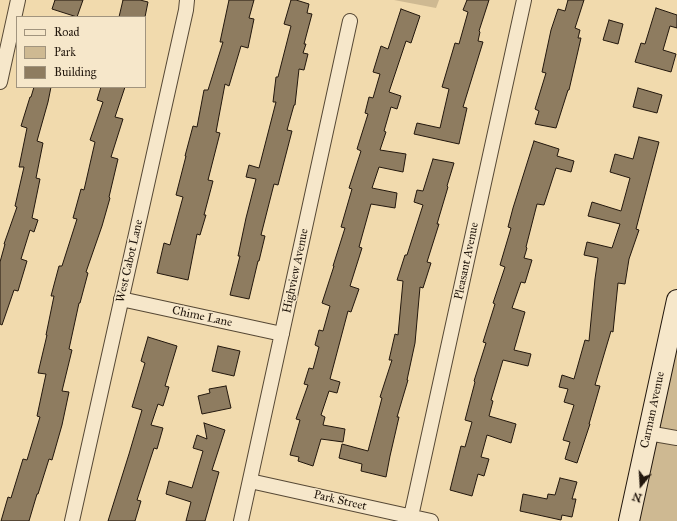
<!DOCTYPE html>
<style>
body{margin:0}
#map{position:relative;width:677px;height:521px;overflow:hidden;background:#f1daad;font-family:"IM FELL Great Primer",serif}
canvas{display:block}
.legend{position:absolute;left:16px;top:16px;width:130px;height:72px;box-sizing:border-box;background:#f6e7ca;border:1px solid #a1947e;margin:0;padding:5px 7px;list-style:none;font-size:12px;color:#22170d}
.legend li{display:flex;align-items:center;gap:8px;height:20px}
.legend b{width:20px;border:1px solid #a1947e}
.north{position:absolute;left:621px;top:465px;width:40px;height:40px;-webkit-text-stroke:3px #f6e7ca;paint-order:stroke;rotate:198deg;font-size:11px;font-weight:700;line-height:16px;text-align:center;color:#22170d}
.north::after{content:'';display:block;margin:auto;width:14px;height:18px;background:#22170d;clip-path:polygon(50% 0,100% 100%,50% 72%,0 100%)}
</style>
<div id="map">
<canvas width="677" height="521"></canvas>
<ul class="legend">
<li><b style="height:5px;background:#f6e7ca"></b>Road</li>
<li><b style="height:11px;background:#ceb992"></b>Park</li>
<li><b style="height:11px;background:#8e7c60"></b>Building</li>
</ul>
<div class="north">N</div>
</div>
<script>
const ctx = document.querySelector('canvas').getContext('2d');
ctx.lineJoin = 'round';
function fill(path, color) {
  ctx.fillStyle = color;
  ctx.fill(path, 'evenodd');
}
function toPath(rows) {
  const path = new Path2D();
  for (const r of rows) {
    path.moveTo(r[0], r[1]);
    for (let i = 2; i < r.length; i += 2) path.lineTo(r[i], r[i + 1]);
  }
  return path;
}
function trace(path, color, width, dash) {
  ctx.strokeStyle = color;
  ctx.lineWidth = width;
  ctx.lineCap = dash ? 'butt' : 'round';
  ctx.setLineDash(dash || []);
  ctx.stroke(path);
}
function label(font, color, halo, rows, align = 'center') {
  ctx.font = font + ' "IM FELL Great Primer",serif';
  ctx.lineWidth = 3;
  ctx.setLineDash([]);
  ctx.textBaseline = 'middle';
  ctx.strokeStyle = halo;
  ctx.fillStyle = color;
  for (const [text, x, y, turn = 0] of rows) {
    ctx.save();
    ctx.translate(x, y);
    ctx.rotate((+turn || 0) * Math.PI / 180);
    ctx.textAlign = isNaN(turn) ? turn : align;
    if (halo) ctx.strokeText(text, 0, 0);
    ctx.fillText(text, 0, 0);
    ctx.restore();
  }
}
fill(toPath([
 [394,0,439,0,436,8],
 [677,350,677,521,638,521]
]), '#ceb992');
const building = toPath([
 [55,0,83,0,77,17,52,9,55,0],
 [123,0,140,0,148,2,145,17,119,17,123,0],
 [229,0,254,0,249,18,254,19,248,48,241,46,229,86,225,84,216,132,220,133,208,180,213,181,204,215,206,215,200,235,197,234,188,280,157,273,164,243,170,245,183,197,176,195,186,156,185,156,193,126,197,127,204,90,208,90,223,42,220,42,229,0],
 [291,0,296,0,309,4,307,13,312,14,304,44,306,44,303,53,308,54,304,70,299,69,295,105,294,105,287,130,292,131,278,185,274,184,261,235,265,236,259,261,258,261,249,299,230,295,240,256,238,256,246,218,256,179,246,177,249,165,259,168,276,102,273,102,276,77,278,77,291,26,284,24,291,0],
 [467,0,489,0,479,31,480,32,478,41,483,42,463,107,467,108,459,144,414,134,417,123,440,128,449,89,442,87,455,43,459,44,468,12,463,10,467,0],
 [568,0,584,0,575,28,580,30,578,38,581,38,569,90,568,90,556,128,535,124,539,111,535,109,546,73,542,72,551,30,558,9,565,11,568,0],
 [656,8,677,15,677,28,670,26,663,50,676,54,671,72,635,62,641,43,645,44,656,8],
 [401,9,420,16,411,43,406,41,389,92,401,96,397,109,391,107,384,131,386,132,380,150,406,154,403,172,379,167,372,188,397,193,395,208,371,204,359,247,362,248,350,286,359,289,351,312,348,311,330,379,340,382,337,393,329,391,321,415,325,417,323,425,345,429,343,442,321,439,313,466,298,461,299,457,290,455,300,420,296,419,308,385,304,384,309,368,313,369,319,347,315,345,319,330,323,331,330,306,322,303,334,266,333,266,345,228,341,227,352,189,349,188,361,151,357,149,368,114,365,113,369,97,373,98,380,74,373,72,381,46,388,49,401,9],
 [609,20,623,24,618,44,603,40,609,20],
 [34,87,51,87,48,102,37,141,43,143,36,178,40,179,32,218,38,220,34,232,30,230,21,259,27,261,18,291,14,290,2,325,0,324,0,262,5,244,4,244,17,207,15,206,24,167,19,167,27,128,21,126,30,97,31,97,34,87],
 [101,87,125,87,115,117,123,119,111,157,118,159,109,197,110,198,102,226,86,272,88,273,80,303,79,303,69,349,72,350,62,391,69,392,62,425,52,460,49,459,38,494,37,494,29,521,1,521,8,497,11,498,23,459,27,460,40,417,37,416,46,374,38,373,47,335,46,335,54,296,51,296,59,266,62,266,77,219,73,218,81,189,84,190,95,142,90,140,103,102,97,100,101,87],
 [638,88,662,95,657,113,633,107,638,88],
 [639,137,659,142,636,229,639,230,629,259,625,284,618,283,613,332,611,331,595,385,600,386,589,424,590,424,577,463,565,459,570,442,563,440,574,405,564,402,568,389,559,387,562,375,574,379,585,340,589,341,595,279,598,258,584,255,587,242,612,248,620,224,588,216,592,202,621,211,630,178,610,172,615,154,633,159,639,137],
 [534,141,559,149,557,156,574,161,571,172,556,168,544,205,537,204,526,247,527,248,524,258,532,260,525,283,521,282,512,308,525,312,514,350,531,354,528,366,503,360,491,400,493,401,489,416,516,424,511,443,487,435,481,457,489,459,484,476,478,474,472,496,450,490,461,446,465,447,472,422,465,420,475,382,474,381,486,343,483,342,495,304,493,303,505,267,500,265,511,228,508,227,513,208,534,141],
 [433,159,454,163,447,186,448,187,437,224,439,224,427,262,431,263,423,288,420,287,415,343,407,380,408,380,397,417,399,417,390,456,386,477,361,471,362,464,339,458,342,444,368,451,382,398,380,397,392,360,389,360,395,334,398,335,403,281,397,280,405,255,407,255,423,205,414,202,417,190,423,191,433,159],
 [148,337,177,346,165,386,169,387,163,406,158,404,151,425,163,428,157,449,154,448,137,500,141,501,135,521,108,521,129,454,142,410,132,407,145,363,141,361,148,337],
 [218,346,240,351,234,376,212,371,218,346],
 [226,386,231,408,202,414,198,396,210,393,209,389,226,386],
 [204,423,225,430,212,470,219,472,205,521,186,521,191,502,166,494,169,481,192,488,203,451,193,448,197,435,207,439,204,423],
 [560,478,577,482,572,499,576,499,572,517,562,515,561,520,520,511,523,494,547,499,548,494,555,495,560,478]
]);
fill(building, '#8e7c60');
trace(building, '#22170d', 1);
const street = toPath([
 [0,82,18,0],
 [121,299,282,334],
 [648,433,677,438],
 [250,481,431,521],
 [72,521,186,10,187,0],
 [241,521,350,21],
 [410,521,524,0]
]);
const secondary = toPath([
 [629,521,677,300]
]);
trace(street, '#564835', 16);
trace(secondary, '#22170d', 22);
trace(street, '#f6e7ca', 14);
trace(secondary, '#f6e7ca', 20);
label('12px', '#22170d', '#f6e7ca', [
 ["West Cabot Lane",130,261,-77],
 ["Pleasant Avenue",467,261,-78],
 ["Highview Avenue",296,271,-78],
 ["Chime Lane",202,317,12],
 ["Carman Avenue",653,410,-78],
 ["Park Street",340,501,13]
]);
</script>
